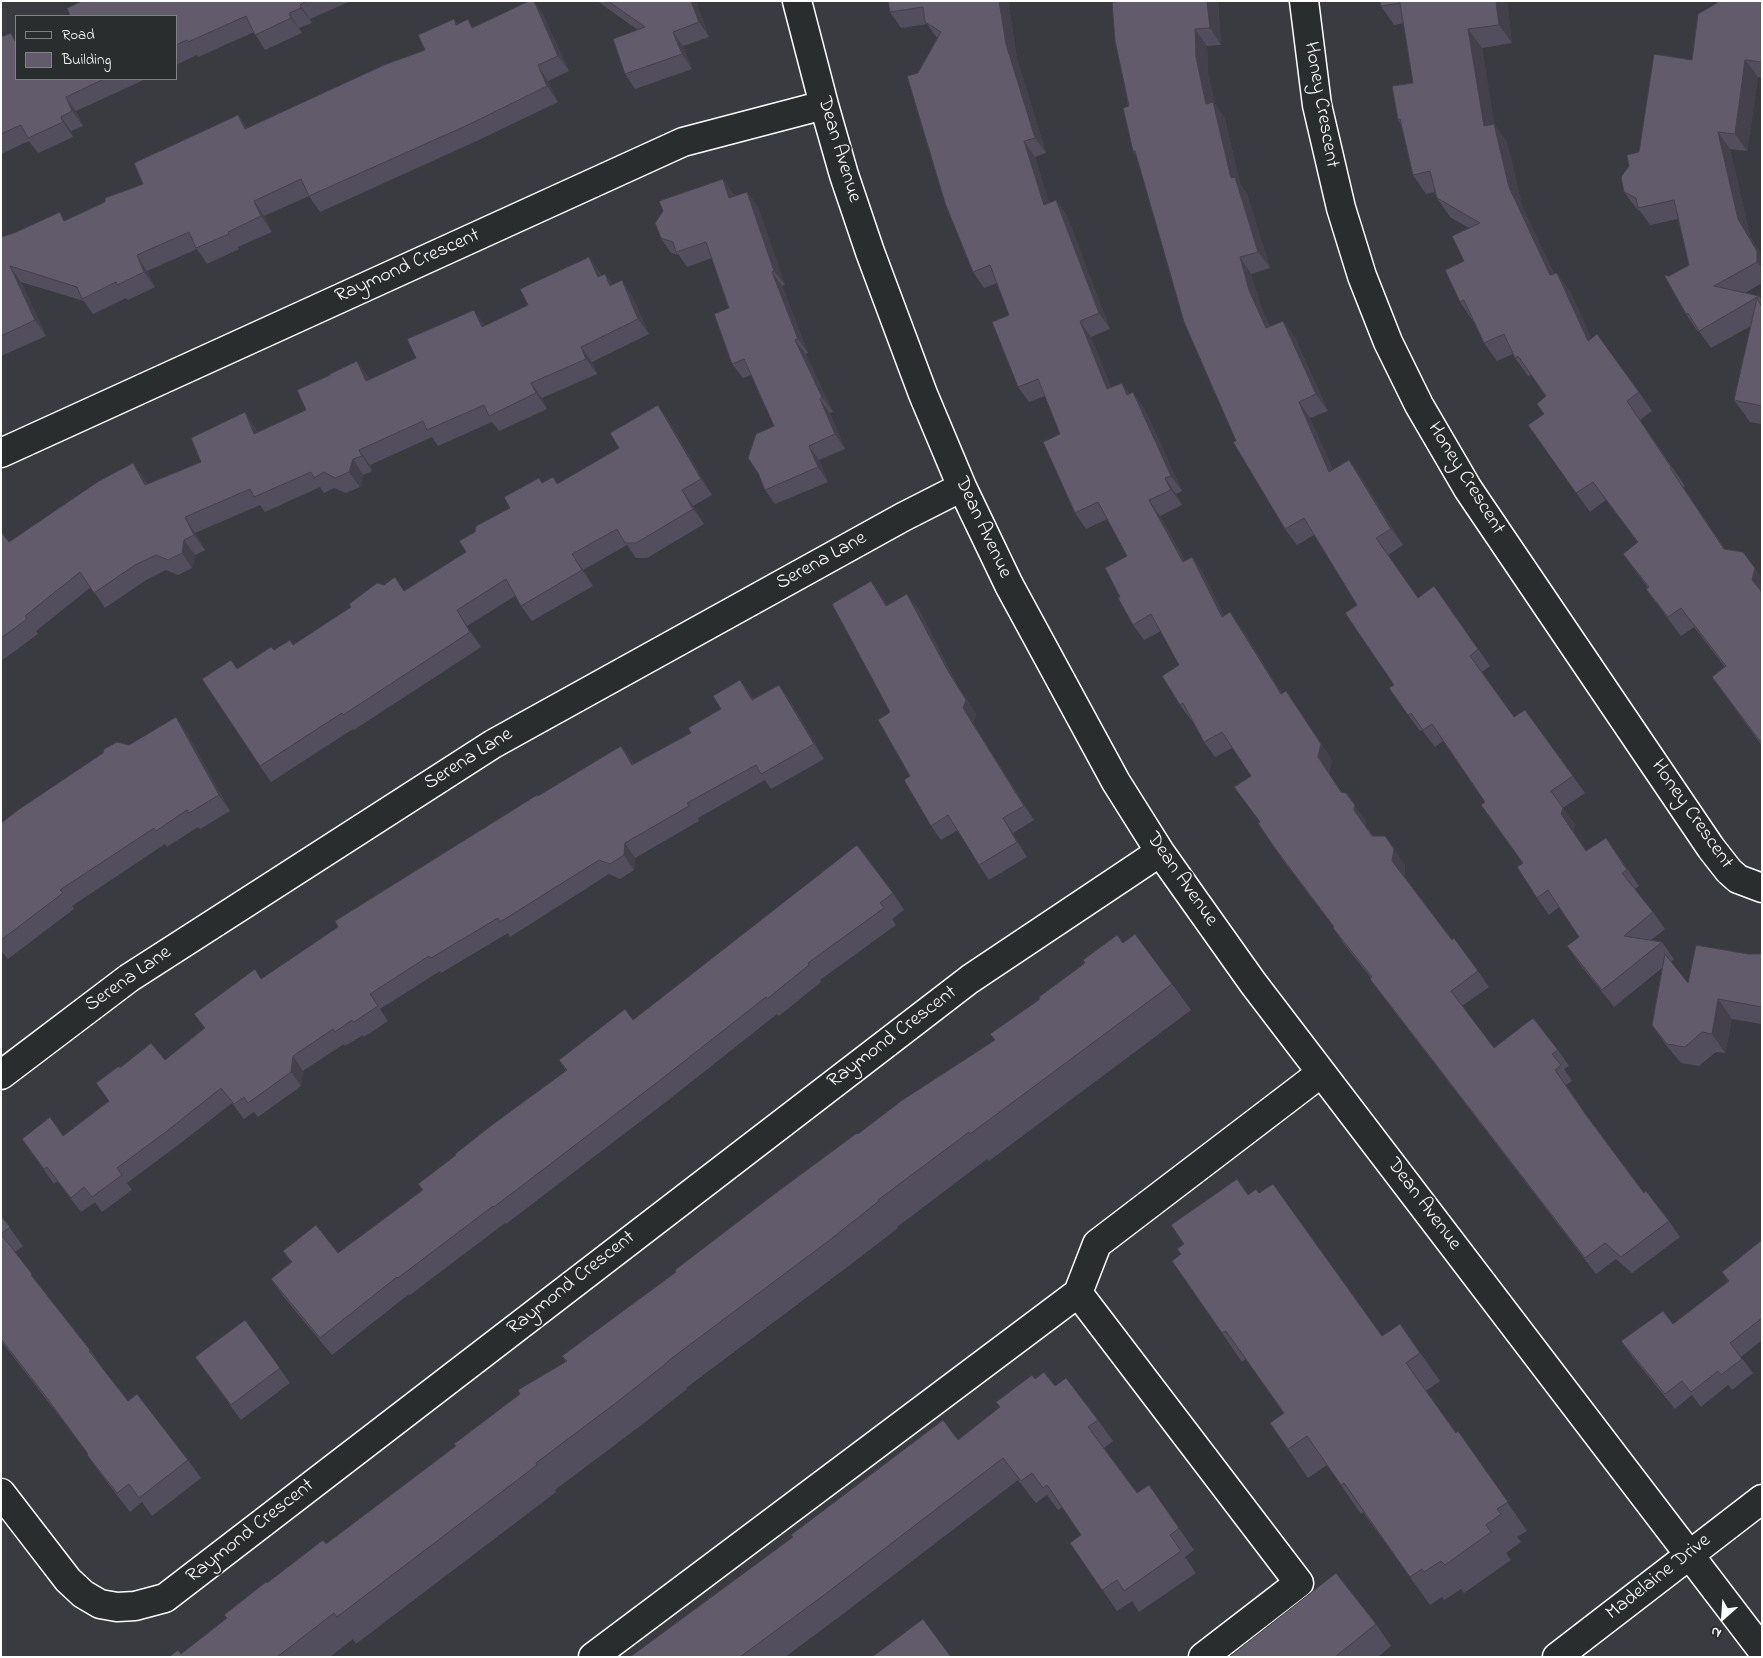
<!DOCTYPE html>
<style>
body{margin:0}
#map{position:relative;width:1763px;height:1658px;overflow:hidden;background:#3a3b41;font-family:"Indie Flower",sans-serif}
canvas{display:block}
.frame{position:absolute;inset:0;border:2px solid #fff;pointer-events:none}
.legend{position:absolute;left:15px;top:15px;width:162px;height:65px;box-sizing:border-box;background:#2a2d2e;border:1px solid #7f8182;margin:0;padding:6px 9px;list-style:none;font-size:15px;color:#fff}
.legend li{display:flex;align-items:center;gap:10px;height:25px}
.legend b{width:25px;border:1px solid #7f8182}
.north{position:absolute;left:1698px;top:1593px;width:50px;height:50px;-webkit-text-stroke:4px #2a2d2e;paint-order:stroke;rotate:206deg;font-size:14px;font-weight:700;line-height:20px;text-align:center;color:#fff}
.north::after{content:'';display:block;margin:auto;width:18px;height:22px;background:#fff;clip-path:polygon(50% 0,100% 100%,50% 72%,0 100%)}
</style>
<div id="map">
<canvas width="1763" height="1658"></canvas>
<div class="frame"></div>
<ul class="legend">
<li><b style="height:6px;background:#2a2d2e"></b>Road</li>
<li><b style="height:14px;background:#615b6c"></b>Building</li>
</ul>
<div class="north">N</div>
</div>
<script>
const ctx = document.querySelector('canvas').getContext('2d');
ctx.lineJoin = 'round';
function toPath(rows) {
  const path = new Path2D();
  for (const r of rows) {
    path.moveTo(r[0], r[1]);
    for (let i = 2; i < r.length; i += 2) path.lineTo(r[i], r[i + 1]);
  }
  return path;
}
function trace(path, color, width, dash) {
  ctx.strokeStyle = color;
  ctx.lineWidth = width;
  ctx.lineCap = dash ? 'butt' : 'round';
  ctx.setLineDash(dash || []);
  ctx.stroke(path);
}
function fill(path, color) {
  ctx.fillStyle = color;
  ctx.fill(path, 'evenodd');
}
function label(font, color, halo, rows, align = 'center') {
  ctx.font = font + ' "Indie Flower",sans-serif';
  ctx.lineWidth = 4;
  ctx.setLineDash([]);
  ctx.textBaseline = 'middle';
  ctx.strokeStyle = halo;
  ctx.fillStyle = color;
  for (const [text, x, y, turn = 0] of rows) {
    ctx.save();
    ctx.translate(x, y);
    ctx.rotate((+turn || 0) * Math.PI / 180);
    ctx.textAlign = isNaN(turn) ? turn : align;
    if (halo) ctx.strokeText(text, 0, 0);
    ctx.fillText(text, 0, 0);
    ctx.restore();
  }
}
const minor = toPath([
 [797,1,824,105,844,175,870,252,923,394,962,487,1009,585,1116,782,1160,852,1253,983,1762,1650],
 [1304,1,1317,105,1341,208,1362,276,1388,342,1419,405,1468,489,1711,848,1729,871,1738,879,1762,888],
 [1,453,683,142,824,105],
 [1,1075,129,978,493,744,903,517,962,487],
 [1078,1293,1299,1583,1203,1657],
 [1,1493,68,1580,83,1594,100,1604,117,1607,135,1606,165,1598,970,979,1160,852],
 [593,1657,1078,1293,1097,1244,1321,1073]
]);
const major = toPath([
 [1557,1657,1762,1499]
]);
trace(minor, '#fff', 31);
trace(major, '#fff', 31);
trace(minor, '#2a2d2e', 28);
trace(major, '#2a2d2e', 28);
fill(toPath([
 [82,1,351,1,310,19,312,23,299,28,302,33,265,50,254,32,198,57,197,55,176,65,176,16],
 [529,1,534,1,543,15,569,71,548,81,558,102,481,139,320,212,309,196,264,216,272,232,238,247,239,249,207,264,197,249,147,271,155,287,128,300,126,298,93,314,84,301,21,282,46,336,1,356,1,237,66,220,143,184,238,115,247,128,425,50,454,19,457,24,473,27],
 [597,1,696,1,709,37,683,46,692,69,635,89,625,74,638,30],
 [888,1,1008,1,1017,59,1046,153,1035,157,1049,203,1056,200,1067,216,1110,329,1091,337,1111,387,1122,383,1129,394,1144,408,1182,491,1176,494,1182,505,1160,516,1185,561,1192,557,1203,573,1224,615,1241,627,1282,694,1286,691,1297,707,1332,760,1329,773,1342,792,1366,821,1365,825,1373,836,1405,865,1404,876,1452,940,1478,971,1489,987,1462,1006,1494,1048,1558,1050,1569,1066,1564,1069,1572,1081,1566,1085,1589,1119,1644,1193,1669,1221,1680,1237,1632,1273,1616,1259,1596,1274,1381,994,1370,979,1371,978,1344,944,1333,928,1334,927,1285,863,1258,823,1259,823,1251,776,1232,748,1215,757,1204,742,1192,720,1191,720,1180,705,1179,665,1161,631,1144,640,1133,625,1120,597,1127,556,1107,519,1086,529,1075,513,1060,434,1045,396,1029,402,1018,387,1009,315,997,283,984,288,973,272,918,73,937,38,927,24,901,28,890,12],
 [1116,1,1221,1,1221,2,1218,2,1221,45,1207,46,1208,74,1215,104,1225,119,1240,184,1247,194,1270,268,1251,274,1261,307,1270,327,1283,321,1295,338,1328,411,1310,418,1333,470,1349,460,1361,477,1403,545,1388,555,1418,598,1434,586,1490,666,1482,672,1514,717,1525,710,1585,793,1563,808,1575,824,1573,831,1586,851,1606,838,1639,886,1635,889,1653,912,1665,929,1651,940,1662,942,1674,959,1671,962,1688,983,1748,954,1762,954,1762,1024,1732,1019,1725,1053,1716,1052,1699,1066,1681,1063,1666,1045,1652,1025,1662,968,1614,1007,1579,963,1567,946,1579,937,1559,907,1549,915,1537,898,1522,863,1485,802,1443,741,1435,747,1422,730,1420,731,1389,688,1394,685,1357,605,1314,535,1297,545,1285,529,1138,158,1133,151],
 [1380,1,1507,1,1512,43,1482,48,1494,124,1507,142,1522,206,1554,274,1570,291,1591,338,1639,392,1652,411,1640,420,1685,486,1683,487,1725,549,1755,568,1762,578,1762,746,1712,677,1725,667,1694,627,1681,636,1660,608,1646,589,1648,588,1623,554,1638,543,1606,500,1590,512,1528,425,1544,414,1546,397,1531,375,1528,376,1515,358,1513,354,1497,361,1484,343,1473,320,1473,321,1460,302,1464,261,1469,228,1450,217,1437,198,1435,192,1426,194,1413,175,1401,125,1398,120,1413,83,1404,23,1394,25,1381,6],
 [1762,1,1762,78,1758,77,1747,151,1730,149,1750,236,1762,256,1762,283,1745,293,1759,296,1762,300,1762,424,1750,422,1734,400,1751,326,1711,348,1699,331,1698,332,1686,314,1669,276,1689,265,1678,219,1650,225,1640,211,1637,209,1624,192,1629,166,1639,152,1692,60,1717,3],
 [1,37,16,79,146,79,76,111,83,126,71,131,73,137,38,153,29,141,1,154],
 [723,179,733,194,734,197,747,192,758,207,785,285,782,286,808,353,806,354,833,412,830,413,845,449,819,460,828,482,775,504,765,490,774,426,751,375,743,378,732,364,729,308,712,258,687,267,679,255,671,253,661,238],
 [600,272,601,276,605,274,612,285,632,296,649,334,592,362,597,374,542,398,547,409,499,431,492,422,438,446,432,437,370,465,372,471,363,475,360,487,346,493,334,488,324,493,320,487,265,512,260,505,195,533,205,550,195,555,192,568,178,575,166,570,146,580,105,608,91,587,36,631,38,634,1,661,1,532,9,542,133,463,147,484,201,462,245,412,255,428,257,432,306,410,368,376,369,380],
 [669,421,712,495,693,506,704,524,647,558,636,558,627,545,583,570,593,586,532,621,521,606,515,596,467,626,481,647,354,730,353,729,271,782,260,766,237,669,293,645,405,591,466,552,475,532,510,508,542,483,553,477,558,484],
 [882,596,887,605,918,608,958,686,976,714,973,723,1034,820,1013,833,1027,857,989,880,979,865,958,830,941,840,931,826,910,776],
 [740,680,753,699,779,685,789,699,824,759,771,789,765,780,698,818,699,821,635,858,634,870,620,879,609,874,510,937,508,933,441,973,440,971,380,1009,388,1021,364,1037,363,1035,345,1046,344,1044,303,1071,301,1086,258,1117,254,1112,244,1119,232,1103,177,1146,127,1183,132,1190,102,1212,95,1202,81,1212,57,1181,54,1184,22,1139,63,1136,109,1101,120,1068,165,1060,204,1028,194,1014,261,979,538,796,634,764,691,733,721,709],
 [176,717,187,733,230,811,200,829,198,827,167,847,165,844,72,906,74,909,8,959,1,951,1,823],
 [893,893,904,910,892,919,896,925,820,980,821,982,779,1016,777,1014,671,1098,506,1224,505,1223,410,1295,409,1294,332,1355,283,1296,271,1279,291,1262,283,1251,338,1253,422,1190,566,1071,559,1060,633,1020],
 [1123,943,1172,984,1191,1010,989,1161,987,1159,897,1227,898,1228,850,1265,686,1388,687,1389,640,1426,555,1490,556,1492,356,1644,353,1639,330,1657,169,1657,181,1654,227,1618,267,1583,326,1544,566,1362,562,1356,676,1272,858,1134,995,1040],
 [1248,1195,1382,1336,1400,1324,1440,1381,1426,1391,1456,1433,1458,1431,1527,1531,1517,1537,1521,1542,1506,1553,1511,1560,1464,1593,1461,1589,1444,1600,1442,1597,1430,1605,1363,1512,1361,1514,1327,1465,1308,1478,1270,1423,1284,1413,1246,1359,1242,1362,1172,1261,1181,1255,1177,1249],
 [1,1216,23,1246,15,1252,44,1292,90,1350,103,1369,128,1401,188,1460,201,1478,152,1516,142,1502,130,1512,100,1473,87,1455,88,1454,60,1417,1,1341],
 [1762,1240,1762,1340,1741,1357,1753,1373,1732,1390,1728,1385,1701,1407,1692,1395,1675,1409,1631,1355,1621,1341,1673,1324,1728,1281,1722,1272],
 [245,1320,290,1383,241,1420,195,1357],
 [1035,1379,1055,1386,1098,1420,1113,1441,1104,1448,1137,1493,1149,1485,1194,1550,1185,1557,1196,1573,1139,1612,1132,1601,1117,1611,1070,1543,1081,1535,1062,1507,1058,1510,1047,1495,1036,1503,1018,1480,839,1617,785,1657,630,1657,958,1440],
 [1376,1624,1391,1646,1378,1657,1229,1657]
]), '#534e5d');
fill(toPath([
 [534,1,543,15,569,71,558,56],
 [691,1,696,1,709,37,699,22],
 [999,1,1008,1,1017,59,1046,153,1035,138,1006,44],
 [1207,1,1217,1,1218,2,1221,45,1210,28],
 [1496,1,1507,1,1512,43,1499,25],
 [300,5,310,19,312,23,301,8],
 [289,13,299,28,302,33,291,18],
 [1195,29,1207,46,1208,74,1215,104,1225,119,1240,184,1247,194,1270,268,1258,252,1231,178,1206,104,1196,57],
 [1468,29,1482,48,1498,145,1484,126],
 [673,32,683,46,692,69,682,54],
 [1745,60,1758,77,1747,151,1735,134],
 [538,65,548,81,558,102,547,86],
 [66,97,76,111,83,126,72,111],
 [238,115,249,130,245,129],
 [61,117,71,131,73,137,63,122],
 [1494,124,1507,142,1522,206,1563,294,1550,275,1509,187],
 [1718,132,1730,149,1750,236,1762,256,1762,269,1757,262,1738,219],
 [1024,141,1035,157,1055,221,1044,205],
 [723,179,733,194,740,213,729,198],
 [747,192,758,207,785,285,774,271],
 [1056,200,1067,216,1110,329,1099,313],
 [254,201,264,216,272,232,261,216],
 [137,255,147,271,155,287,144,272],
 [589,257,600,272,609,293,598,277],
 [1240,257,1251,274,1261,307,1278,345,1266,328,1249,290],
 [10,266,21,282,46,336,35,320],
 [772,272,782,286,808,353,798,339],
 [1557,273,1570,291,1601,360,1588,341],
 [605,274,615,290,610,286],
 [622,280,632,296,649,334,638,319],
 [474,310,485,325,492,343,482,327],
 [1080,321,1091,337,1118,405,1107,389],
 [1283,321,1295,338,1328,411,1316,394],
 [795,340,806,354,833,412,822,397],
 [581,347,592,362,597,374,586,359],
 [357,361,368,376,377,396,366,381],
 [531,383,542,398,547,409,536,393],
 [1122,383,1133,398,1127,395],
 [1133,392,1144,408,1182,491,1171,476],
 [820,399,830,413,845,449,835,434],
 [1299,402,1310,418,1341,489,1329,472],
 [658,405,669,421,712,495,701,479],
 [245,412,255,428,265,449,254,434],
 [809,446,819,460,828,482,818,467],
 [359,450,370,465,372,471,362,456],
 [353,459,363,475,360,487,349,472],
 [1349,460,1361,477,1403,545,1391,529],
 [133,463,144,478,155,501,145,485],
 [1670,468,1683,487,1737,568,1724,549],
 [1165,478,1176,494,1182,505,1171,490],
 [682,490,693,506,704,524,693,509],
 [1149,500,1160,516,1194,578,1183,562],
 [185,517,195,533,205,550,194,535],
 [184,540,195,555,192,568,182,553],
 [572,554,583,570,593,586,582,570],
 [1192,557,1203,573,1233,633,1222,617],
 [1755,568,1762,578,1762,593,1752,580],
 [871,581,882,596,896,621,886,606],
 [907,594,918,608,958,686,976,714,973,723,1034,820,1024,806,963,708,948,671],
 [457,610,467,626,481,647,470,632],
 [1230,612,1241,627,1292,710,1281,694],
 [740,680,751,695,762,715,752,700],
 [779,685,789,699,824,759,814,744],
 [1286,691,1332,760,1329,773,1352,807,1318,757],
 [176,717,187,733,230,811,219,795],
 [621,746,632,760,643,779,632,765],
 [1346,793,1366,821,1365,825,1354,810],
 [1563,808,1575,824,1573,831,1598,868,1561,814],
 [1003,818,1013,833,1027,857,1017,842],
 [625,843,635,858,634,870,624,855],
 [1394,849,1405,865,1403,877,1392,861],
 [1718,999,1732,1019,1725,1053,1712,1034],
 [293,1056,303,1071,301,1086,291,1072]
]), '#44404c');
const building = toPath([
 [82,1,307,1,300,5,301,8,289,13,291,18,255,35,246,16,188,42,187,40,176,45,176,16,70,16,67,8,82,1],
 [529,1,534,1,558,56,538,65,547,86,470,124,309,196,301,179,254,201,261,216,228,232,229,234,196,248,189,232,137,255,144,272,117,285,116,282,82,299,77,287,10,266,35,320,1,336,1,237,14,233,60,212,64,221,105,202,105,198,143,184,134,163,238,115,245,129,384,65,425,50,418,35,454,19,456,25,468,19,472,28,529,1],
 [608,1,691,1,699,22,673,32,682,54,625,74,613,39,645,27,608,1],
 [888,1,999,1,1006,44,1035,138,1024,141,1044,205,1056,200,1099,313,1080,321,1107,389,1122,383,1127,395,1133,392,1171,476,1165,478,1171,490,1149,500,1183,562,1192,557,1222,617,1230,612,1281,694,1286,691,1321,744,1318,757,1341,792,1346,793,1355,805,1354,810,1372,836,1385,836,1394,849,1392,861,1452,940,1454,938,1478,971,1451,991,1494,1048,1533,1018,1558,1050,1552,1054,1561,1065,1555,1070,1586,1115,1644,1193,1646,1191,1669,1221,1621,1257,1605,1243,1585,1258,1370,979,1372,977,1333,928,1334,927,1274,847,1258,823,1260,822,1234,787,1251,776,1222,732,1204,742,1183,703,1180,705,1162,676,1179,665,1151,614,1133,625,1118,598,1120,597,1105,568,1127,556,1098,502,1075,513,1043,442,1060,434,1038,379,1018,387,992,322,1009,315,990,265,973,272,945,203,907,76,918,73,941,32,925,22,923,7,890,12,888,1],
 [1116,1,1207,1,1210,28,1195,29,1196,57,1206,104,1213,102,1231,178,1235,177,1258,252,1240,257,1249,290,1266,328,1283,321,1316,394,1299,402,1329,472,1349,460,1391,529,1376,538,1418,598,1434,586,1478,649,1470,656,1514,717,1525,710,1573,776,1551,791,1563,808,1561,814,1586,851,1606,838,1627,870,1622,873,1653,912,1624,936,1662,942,1602,990,1567,946,1579,937,1548,890,1537,898,1517,867,1523,863,1481,805,1485,802,1432,724,1423,730,1411,713,1408,715,1389,688,1394,685,1345,613,1357,605,1304,518,1285,529,1233,442,1236,441,1184,322,1135,151,1133,151,1123,108,1129,106,1115,41,1112,2,1117,2,1116,1],
 [1380,1,1496,1,1499,25,1468,29,1484,126,1494,124,1509,187,1550,275,1557,273,1588,341,1597,334,1639,392,1627,401,1671,467,1670,468,1724,549,1743,552,1755,568,1752,580,1762,592,1762,739,1760,741,1712,677,1726,666,1681,608,1668,617,1646,589,1649,587,1623,554,1638,542,1593,482,1576,493,1528,425,1544,414,1537,404,1546,396,1518,356,1515,358,1504,334,1484,343,1464,300,1460,302,1445,270,1464,261,1452,236,1480,223,1437,198,1430,171,1413,175,1400,119,1398,120,1392,86,1413,83,1400,3,1381,6,1380,1],
 [1717,1,1762,1,1762,62,1745,60,1735,134,1718,132,1738,219,1757,251,1757,262,1714,286,1759,296,1699,331,1688,313,1686,314,1664,275,1669,276,1689,265,1674,200,1638,208,1636,198,1624,192,1621,177,1629,166,1627,155,1639,152,1654,54,1692,60,1698,14,1717,3,1717,1],
 [11,33,16,43,16,79,104,79,66,97,72,111,61,117,63,122,28,138,21,125,1,134,1,37,11,33],
 [723,179,729,198,747,192,774,271,772,272,798,339,795,340,822,397,820,399,835,434,809,446,818,467,765,490,758,473,748,458,756,434,774,426,744,359,732,364,714,314,729,308,706,242,676,252,673,242,661,238,655,223,663,211,659,201,723,179],
 [589,257,598,277,605,274,610,286,622,280,638,319,581,347,586,359,531,383,536,393,489,416,484,405,427,430,423,421,359,450,362,456,353,459,349,472,335,478,324,472,314,478,311,472,254,497,250,489,185,517,194,535,184,540,182,553,168,560,156,555,135,565,94,593,80,572,25,616,27,619,1,638,1,532,9,542,99,481,133,463,145,485,201,462,191,438,245,412,254,434,306,410,297,390,330,375,330,374,357,361,366,381,416,358,407,339,474,310,482,327,528,305,520,289,589,257],
 [1757,298,1762,307,1762,406,1734,400,1757,298],
 [658,405,701,479,682,490,693,509,636,543,625,543,617,529,572,554,582,570,521,606,506,579,457,610,470,632,343,715,342,713,260,766,202,679,231,660,237,669,271,647,274,650,290,640,293,645,351,607,349,604,377,583,384,585,395,577,404,591,466,552,459,541,475,532,476,526,510,508,504,497,539,478,542,483,553,477,557,484,619,448,610,433,658,405],
 [871,581,886,606,907,594,948,671,966,700,963,708,1024,806,1003,818,1017,842,979,865,948,815,931,826,904,780,910,776,878,720,890,712,832,604,871,581],
 [740,680,752,700,779,685,814,744,761,774,756,765,687,803,689,806,625,843,624,855,610,864,599,860,500,922,498,918,431,958,429,956,370,994,378,1006,354,1022,352,1020,335,1032,333,1029,293,1056,291,1072,248,1103,244,1097,234,1104,221,1088,167,1131,117,1168,122,1175,92,1197,84,1187,71,1198,47,1167,44,1169,22,1139,50,1117,63,1136,109,1101,96,1083,119,1066,120,1068,151,1043,165,1060,205,1028,194,1014,255,969,261,979,338,927,335,921,537,795,538,796,621,746,632,765,691,733,688,728,721,709,713,696,740,680],
 [176,717,219,795,189,813,187,810,156,831,154,828,60,890,63,893,1,940,1,823,18,810,103,753,104,749,117,742,129,745,176,717],
 [857,845,893,893,880,903,884,908,808,963,809,965,767,999,766,997,659,1081,494,1207,493,1206,398,1278,397,1277,320,1338,271,1279,292,1262,283,1251,316,1225,338,1253,423,1190,418,1184,456,1155,455,1154,492,1125,567,1070,559,1060,625,1009,633,1020,857,845],
 [1135,934,1172,984,970,1134,969,1132,878,1200,879,1201,831,1239,668,1361,668,1362,621,1399,536,1463,537,1465,337,1617,334,1613,277,1657,169,1657,178,1650,181,1654,227,1618,224,1615,266,1582,267,1583,323,1540,326,1544,456,1446,454,1444,520,1394,518,1390,567,1361,562,1356,676,1272,675,1270,773,1195,857,1133,858,1134,901,1101,995,1040,990,1034,1040,999,1039,997,1085,963,1083,960,1117,935,1123,943,1135,934],
 [1696,945,1748,954,1762,954,1762,1007,1718,999,1712,1034,1702,1032,1685,1047,1667,1044,1652,1025,1665,954,1688,983,1696,945],
 [1237,1179,1248,1195,1256,1189,1259,1193,1273,1184,1382,1336,1400,1324,1420,1353,1406,1363,1456,1433,1458,1431,1508,1502,1497,1509,1501,1514,1486,1525,1491,1532,1445,1565,1441,1561,1424,1572,1422,1569,1410,1577,1344,1483,1341,1485,1307,1436,1288,1449,1270,1423,1284,1413,1226,1331,1222,1333,1172,1261,1181,1254,1177,1249,1184,1244,1171,1225,1237,1179],
 [1,1216,10,1227,1,1234,1,1216],
 [1,1234,32,1274,31,1275,90,1350,89,1351,128,1401,137,1394,188,1460,139,1498,129,1484,117,1493,87,1455,88,1454,47,1398,1,1339,1,1234],
 [1762,1240,1762,1318,1730,1343,1742,1359,1721,1375,1718,1371,1691,1392,1682,1381,1665,1394,1621,1341,1663,1311,1673,1324,1729,1281,1722,1272,1762,1240],
 [245,1320,280,1368,231,1405,195,1357,245,1320],
 [1044,1372,1055,1386,1066,1378,1098,1420,1088,1427,1137,1493,1149,1485,1179,1528,1170,1535,1181,1551,1124,1591,1117,1580,1102,1590,1070,1543,1081,1535,1047,1485,1043,1488,1032,1473,1021,1481,1003,1458,824,1595,740,1657,630,1657,793,1537,791,1535,943,1420,958,1440,1000,1407,996,1402,1032,1375,1035,1379,1044,1372],
 [1336,1573,1376,1624,1335,1657,1229,1657,1336,1573],
 [923,1619,951,1657,872,1657,923,1619]
]);
fill(building, '#615b6c');
trace(building, '#44404c', 1);
label('20px', '#fff', '#2a2d2e', [
 ["Honey Crescent",1320,105,80],
 ["Dean Avenue",838,150,73],
 ["Raymond Crescent",408,267,-24],
 ["Honey Crescent",1465,479,58],
 ["Dean Avenue",982,528,65],
 ["Serena Lane",822,562,-29],
 ["Serena Lane",469,760,-32],
 ["Honey Crescent",1691,815,55],
 ["Dean Avenue",1181,880,55],
 ["Serena Lane",129,980,-35],
 ["Raymond Crescent",893,1038,-37],
 ["Dean Avenue",1423,1205,53],
 ["Raymond Crescent",572,1284,-38],
 ["Raymond Crescent",251,1532,-38],
 ["Madelaine Drive",1659,1578,-38]
]);
</script>
